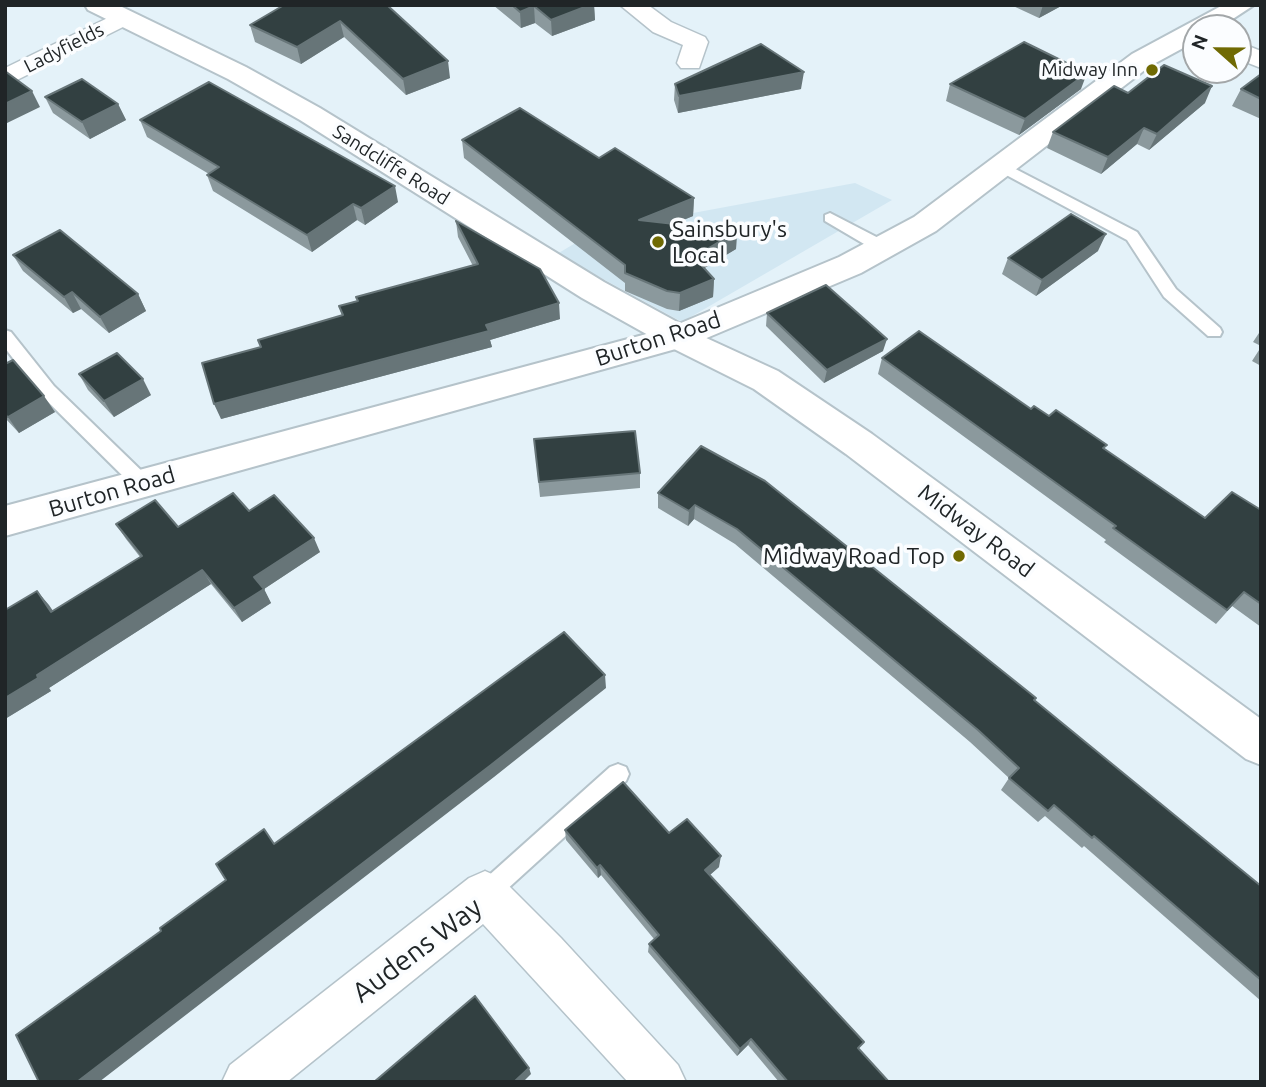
<!DOCTYPE html>
<style>
body{margin:0}
#map{position:relative;width:1266px;height:1087px;overflow:hidden;background:#e4f2f9;font-family:Ubuntu,sans-serif}
canvas{display:block}
.frame{position:absolute;inset:0;border:7px solid #202527;pointer-events:none}
.north{position:absolute;left:1182px;top:14px;width:70px;height:70px;box-sizing:border-box;background:#fbfdff;border:2px solid #a3a7a9;border-radius:50%;rotate:291deg;font-size:19px;font-weight:700;line-height:28px;text-align:center;color:#202527}
.north::after{content:'';display:block;margin:auto;width:24px;height:32px;background:#706a03;clip-path:polygon(50% 0,100% 100%,50% 72%,0 100%)}
</style>
<div id="map">
<canvas width="1266" height="1087"></canvas>
<div class="frame"></div>
<div class="north">N</div>
</div>
<script>
const ctx = document.querySelector('canvas').getContext('2d');
ctx.lineJoin = 'round';
function fill(path, color) {
  ctx.fillStyle = color;
  ctx.fill(path, 'evenodd');
}
function toPath(rows) {
  const path = new Path2D();
  for (const r of rows) {
    path.moveTo(r[0], r[1]);
    for (let i = 2; i < r.length; i += 2) path.lineTo(r[i], r[i + 1]);
  }
  return path;
}
function trace(path, color, width, dash) {
  ctx.strokeStyle = color;
  ctx.lineWidth = width;
  ctx.lineCap = dash ? 'butt' : 'round';
  ctx.setLineDash(dash || []);
  ctx.stroke(path);
}
function label(font, color, halo, rows, align = 'center') {
  ctx.font = font + ' Ubuntu,sans-serif';
  ctx.lineWidth = 7;
  ctx.setLineDash([]);
  ctx.textBaseline = 'middle';
  ctx.strokeStyle = halo;
  ctx.fillStyle = color;
  for (const [text, x, y, turn = 0] of rows) {
    ctx.save();
    ctx.translate(x, y);
    ctx.rotate((+turn || 0) * Math.PI / 180);
    ctx.textAlign = isNaN(turn) ? turn : align;
    if (halo) ctx.strokeText(text, 0, 0);
    ctx.fillText(text, 0, 0);
    ctx.restore();
  }
}
fill(toPath([
 [855,183,892,200,682,322,557,254,661,192,693,213]
]), '#d2e7f2');
const service = toPath([
 [1002,162,1137,232,1176,289,1220,328,1222,332,1220,336,1208,336,1164,297,1127,240,997,170,995,167,1002,162],
 [830,213,888,243,890,247,888,251,876,251,825,221,825,215,830,213],
 [5,330,11,332,54,386,149,478,151,483,149,488,135,488,42,396,5,348,5,330],
 [618,764,626,767,629,774,626,781,493,902,485,906,477,902,473,894,477,886,610,767,618,764]
]);
const minor = toPath([
 [620,5,648,5,671,22,705,37,708,42,699,68,681,68,677,63,683,45,653,32,620,5],
 [122,11,131,13,134,18,131,23,5,86,5,68,122,11],
 [1238,42,1261,51,1261,68,1238,59,1238,42],
 [485,871,501,878,561,938,678,1065,686,1082,628,1082,483,924,287,1082,222,1082,230,1065,469,878,485,871]
]);
const tertiary = toPath([
 [85,5,118,5,246,67,320,108,604,282,690,329,695,337,690,345,678,349,666,345,582,298,300,120,228,79,88,10,85,5]
]);
const secondary = toPath([
 [678,325,778,371,872,434,1261,719,1261,765,1246,759,846,454,754,389,666,345,661,337,666,329,678,325]
]);
const trunk = toPath([
 [1223,5,1254,5,1219,28,1196,28,1196,41,1150,66,936,231,861,273,690,345,5,536,5,506,669,328,839,257,914,217,1132,54,1223,5]
]);
trace(service, '#b5c3ca', 4);
trace(minor, '#b5c3ca', 3);
trace(tertiary, '#b5c3ca', 4);
trace(secondary, '#b5c3ca', 4);
trace(trunk, '#b5c3ca', 4);
fill(service, '#fff');
fill(minor, '#fff');
fill(tertiary, '#fff');
fill(secondary, '#fff');
fill(trunk, '#fff');
fill(toPath([
 [387,5,450,78,406,95,344,37,301,64,255,42,250,25],
 [493,5,594,5,595,20,552,36,535,23,521,28],
 [1011,5,1063,5,1039,18],
 [1261,74,1261,119,1232,106,1241,89],
 [675,84,801,89,678,113,674,100],
 [950,84,1081,89,1019,135,946,101],
 [1128,93,1205,103,1149,150,1137,144,1101,174,1047,148,1053,132],
 [45,97,118,104,126,120,90,139,53,113],
 [140,120,398,202,365,225,357,220,312,252,213,191,207,175,209,174,147,137],
 [462,140,599,158,694,198,693,216,674,224,737,231,736,249,704,268,714,279,713,297,679,311,667,309,625,291,625,283,464,158],
 [456,221,560,319,490,340,492,347,221,419,261,347,342,316,339,306,473,266,458,237],
 [1098,251,1036,296,1002,274,1008,258],
 [13,255,138,294,146,311,109,333,81,309,73,313,23,271],
 [767,313,883,351,824,383,766,326],
 [1261,330,1261,346,1253,342],
 [1261,347,1261,366,1252,361],
 [882,358,1049,416,1104,449,1205,518,1261,510,1261,627,1232,606,1216,624,1104,542,1106,540,878,374],
 [5,364,55,412,19,433,5,418],
 [79,374,151,395,114,417,88,390],
 [534,439,640,473,640,488,540,497],
 [701,446,1034,700,1261,886,1261,1001,1084,846,1082,848,1045,816,1038,822,1001,790,1009,778,970,742,735,544,694,519,688,526,658,508,658,493],
 [249,511,320,552,264,589,271,603,242,622,211,584,49,688,51,691,5,719,5,610,37,591,53,611,140,557,126,539,116,524,178,527],
 [565,830,669,833,719,867,710,875,858,1048,889,1082,779,1082,748,1045,737,1056,648,952,649,944,654,939,601,875,598,878,566,840]
]), '#8b999d');
fill(toPath([
 [590,5,594,5,595,20,552,36,551,20],
 [1043,5,1063,5,1039,18],
 [534,6,535,23,521,28,520,12],
 [340,21,344,37,301,64,297,47],
 [448,61,450,78,406,95,403,79],
 [804,72,801,89,678,113,679,96],
 [1087,73,1081,89,1019,135,1025,119],
 [1212,86,1205,103,1149,150,1157,134],
 [32,91,40,107,5,124,5,104],
 [118,104,126,120,90,139,82,122],
 [1144,128,1137,144,1101,174,1108,157],
 [395,186,398,202,365,225,361,208],
 [694,198,693,216,639,238,639,220],
 [353,204,357,220,312,252,307,235],
 [737,231,736,249,693,275,694,257],
 [1106,234,1098,251,1036,296,1042,280],
 [714,279,713,297,679,311,680,293],
 [72,292,81,309,73,313,64,297],
 [138,294,146,311,109,333,100,317],
 [559,303,560,319,490,340,492,347,221,419,214,404],
 [887,339,883,351,824,383,827,370],
 [143,379,151,395,114,417,104,401],
 [44,396,55,412,19,433,8,417],
 [695,505,694,519,688,526,689,511],
 [314,538,320,552,264,589,271,603,242,622,234,608,254,577],
 [202,570,211,584,49,688,51,691,5,719,5,698,37,675],
 [37,591,49,605,63,626,51,612],
 [605,675,606,688,494,777,99,1082,77,1082],
 [721,856,719,867,704,880,705,870],
 [600,865,601,875,598,878,597,868],
 [751,1039,748,1045,737,1056,740,1049],
 [529,1068,531,1074,523,1082,514,1082]
]), '#677578');
const building = toPath([
 [284,5,387,5,448,61,403,79,340,21,297,47,250,25,284,5],
 [512,5,590,5,551,20,534,6,520,12,512,5],
 [1024,42,1087,73,1025,119,950,84,1024,42],
 [761,44,804,72,679,96,675,84,761,44],
 [1164,65,1212,86,1157,134,1144,128,1108,157,1053,132,1114,86,1128,93,1164,65],
 [5,71,32,91,5,104,5,71],
 [1261,74,1261,99,1241,89,1261,74],
 [82,79,118,104,82,122,45,97,82,79],
 [209,82,395,186,361,208,353,204,307,235,207,175,219,167,140,120,209,82],
 [520,108,599,158,615,148,694,198,639,220,737,231,694,257,714,279,680,293,667,291,625,273,625,265,462,140,520,108],
 [1071,214,1106,234,1042,280,1008,258,1071,214],
 [456,221,540,269,559,303,486,325,489,331,214,404,202,363,261,347,258,340,343,315,339,306,358,301,356,297,478,264,456,221],
 [60,230,138,294,100,317,72,292,64,297,13,255,60,230],
 [826,285,887,339,827,370,767,313,826,285],
 [919,331,1031,409,1034,406,1049,416,1056,410,1107,445,1103,448,1205,518,1232,492,1261,510,1261,604,1244,592,1227,610,1113,528,1116,526,882,358,919,331],
 [117,353,143,379,104,401,79,374,117,353],
 [13,360,44,396,8,417,5,415,5,364,13,360],
 [635,431,640,473,539,482,534,439,635,431],
 [701,446,765,481,1036,698,1034,700,1261,886,1261,980,1094,836,1092,838,1054,805,1048,811,1009,778,1019,768,978,730,737,529,695,505,689,511,658,493,701,446],
 [233,493,249,511,274,495,314,538,254,577,264,589,234,608,202,570,37,675,38,678,5,698,5,610,37,591,51,612,142,556,116,524,155,500,178,527,233,493],
 [564,632,605,675,491,765,77,1082,39,1082,16,1035,161,931,160,928,226,880,216,864,264,829,274,844,564,632],
 [623,782,669,833,687,819,721,856,705,870,864,1042,858,1048,889,1082,788,1082,751,1039,740,1049,649,944,659,935,600,865,597,868,565,830,623,782],
 [475,996,529,1068,514,1082,374,1082,475,996]
]);
fill(building, '#324041');
trace(building, '#677578', 2);
for (const [x, y, r, color] of [
 [1152,70,7,"#706a03"],
 [658,242,7,"#706a03"],
 [959,556,7,"#706a03"]
]) {
  const dot = new Path2D();
  dot.arc(x, y, r, 0, 2 * Math.PI);
  ctx.fillStyle = color;
  ctx.fill(dot);
  trace(dot, '#fbfdff', 2.5);
}
label('19px', '#202527', '#fbfdff', [
 ["Ladyfields",64,48,-27],
 ["Sandcliffe Road",391,165,32]
]);
label('19px', '#202527', '#fbfdff', [
 ["Midway Inn",1138,70]
], 'right');
label('23px', '#202527', '#fbfdff', [
 ["Sainsbury's",672,229],
 ["Local",672,255],
 ["Midway Road Top",945,556,"right"]
], 'left');
label('23px', '#202527', '#fbfdff', [
 ["Burton Road",658,339,-18],
 ["Burton Road",112,492,-16],
 ["Midway Road",976,531,37]
]);
label('28px', '#202527', '#fbfdff', [
 ["Audens Way",417,950,-37]
]);
</script>
